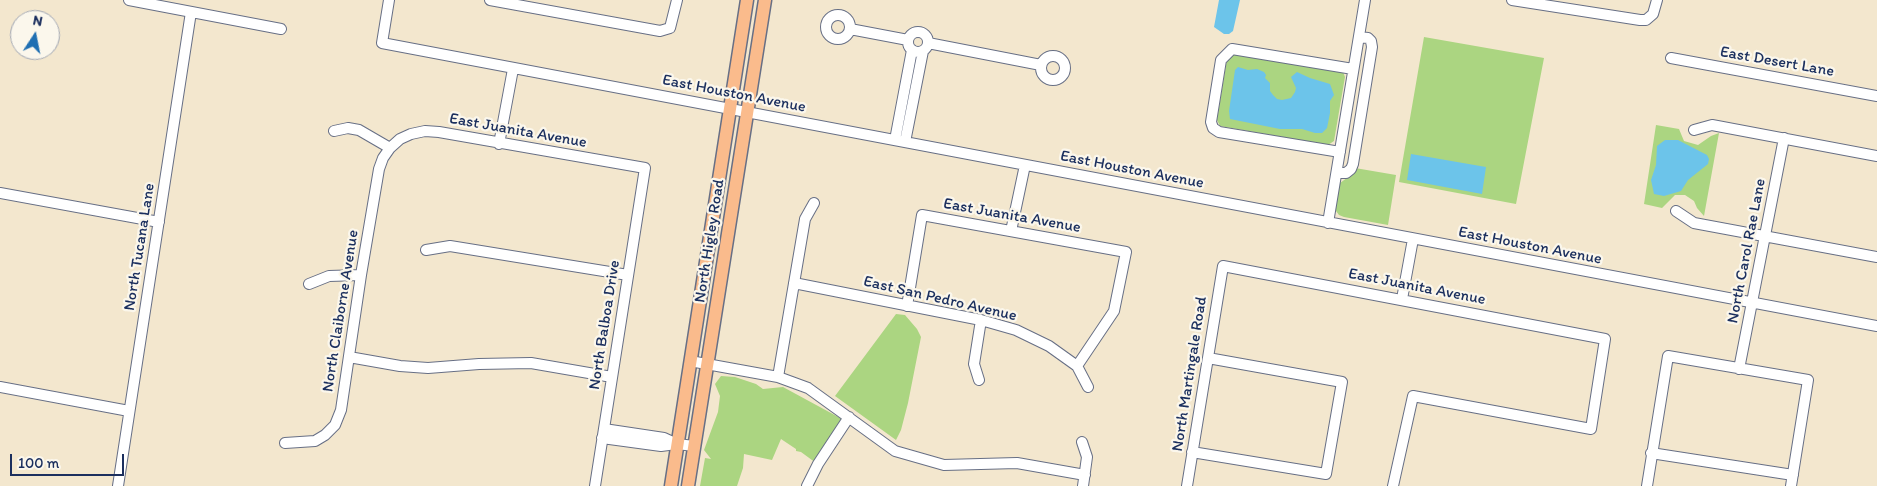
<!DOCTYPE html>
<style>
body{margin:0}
#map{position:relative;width:1877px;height:486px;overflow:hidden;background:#f3e7ce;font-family:Itim,sans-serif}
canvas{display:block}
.north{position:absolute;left:10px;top:10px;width:50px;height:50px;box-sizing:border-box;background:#fbf7ec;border:1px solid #a1a7b3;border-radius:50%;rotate:11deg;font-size:14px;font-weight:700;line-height:20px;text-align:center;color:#1b2f5e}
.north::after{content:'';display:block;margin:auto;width:18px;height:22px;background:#1f6fb2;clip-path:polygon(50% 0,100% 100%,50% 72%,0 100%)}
.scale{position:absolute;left:10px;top:454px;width:114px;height:22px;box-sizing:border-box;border:2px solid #1b2f5e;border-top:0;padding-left:6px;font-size:15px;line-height:18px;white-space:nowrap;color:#1b2f5e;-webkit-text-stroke:4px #fbf7ec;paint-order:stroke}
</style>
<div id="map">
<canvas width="1877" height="486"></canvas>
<div class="north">N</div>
<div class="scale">100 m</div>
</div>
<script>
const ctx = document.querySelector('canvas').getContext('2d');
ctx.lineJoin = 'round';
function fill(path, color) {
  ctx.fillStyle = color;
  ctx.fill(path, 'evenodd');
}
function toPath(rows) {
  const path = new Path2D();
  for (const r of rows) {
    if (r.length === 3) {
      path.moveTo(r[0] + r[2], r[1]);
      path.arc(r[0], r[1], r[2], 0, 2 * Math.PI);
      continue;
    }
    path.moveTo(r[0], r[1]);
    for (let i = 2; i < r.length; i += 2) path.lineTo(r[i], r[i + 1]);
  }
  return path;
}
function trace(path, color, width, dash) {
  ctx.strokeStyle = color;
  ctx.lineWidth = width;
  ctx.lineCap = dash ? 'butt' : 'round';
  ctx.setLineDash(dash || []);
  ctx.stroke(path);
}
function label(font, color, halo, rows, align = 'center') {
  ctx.font = font + ' Itim,sans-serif';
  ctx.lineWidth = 4.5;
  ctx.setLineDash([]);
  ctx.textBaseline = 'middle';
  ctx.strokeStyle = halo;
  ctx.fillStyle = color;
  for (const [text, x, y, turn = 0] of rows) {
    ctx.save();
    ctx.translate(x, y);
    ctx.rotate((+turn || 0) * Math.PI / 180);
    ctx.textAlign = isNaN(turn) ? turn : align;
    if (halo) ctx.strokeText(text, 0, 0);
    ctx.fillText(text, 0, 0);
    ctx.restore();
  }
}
fill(toPath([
 [1424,37,1544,58,1516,204,1399,182],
 [1235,53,1343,72,1345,77,1334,141,1328,145,1220,126,1217,120,1227,59],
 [1656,125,1679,129,1684,141,1698,145,1711,136,1719,133,1704,216,1697,208,1694,201,1685,195,1675,195,1662,208,1644,204],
 [1355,168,1396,175,1388,225,1344,217,1339,215,1336,211,1335,207,1340,183,1351,175],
 [896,314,905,315,917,329,921,337,908,403,901,430,896,440,835,396],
 [721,376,735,377,756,384,763,389,783,387,842,419,816,463,801,452,796,451,796,449,781,439,772,460,744,454,743,468,737,486,700,486,705,458,711,459,704,450,718,412,720,396,715,384]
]), '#abd581');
fill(toPath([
 [1219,0,1240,0,1233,31,1229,34,1224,34,1214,27],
 [1238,67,1248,70,1257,69,1264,72,1266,75,1265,78,1270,83,1270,91,1273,95,1277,99,1282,100,1291,98,1295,92,1296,88,1291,77,1297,72,1310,78,1330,84,1334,95,1330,101,1330,113,1327,128,1322,133,1315,133,1302,129,1280,129,1230,119,1229,111,1235,70],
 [1665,140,1678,140,1707,155,1709,159,1708,164,1688,180,1681,191,1664,196,1654,194,1651,180,1656,165,1657,146],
 [1411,154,1486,167,1482,194,1407,180]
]), '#6cc4ea');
const minor = toPath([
 [129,0,281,29],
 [389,0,382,43,1877,326],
 [490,0,660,31,670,28,677,0],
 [1512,0,1640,20,1646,20,1653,14,1657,0],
 [838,27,12],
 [850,29,908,40],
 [918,42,10],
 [928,43,1041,65],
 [1053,68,12],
 [1671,58,1877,96],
 [1694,130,1712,125,1877,156],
 [334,131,348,128,359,130,390,148],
 [895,140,912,50],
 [905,142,923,51],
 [499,144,513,69],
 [1340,152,1219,132,1213,128,1211,122,1221,60,1232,49,1353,69],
 [1337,173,1346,173,1351,169,1353,164,1372,47,1371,41,1368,38,1359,37],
 [0,193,159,222],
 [1676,211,1694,223,1877,257],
 [1328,223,1365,0],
 [1011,231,1025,165],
 [426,250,450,246,628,275],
 [794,283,981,320,1016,330,1049,346,1077,366,1088,387],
 [309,284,329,276,361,275],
 [1402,299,1413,239],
 [907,306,922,215,1126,252,1114,311,1077,366],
 [349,357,400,366,428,368,479,364,531,363,612,377],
 [690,361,778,377,808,388,895,451,944,465,1017,463,1085,475],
 [1739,369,1784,138],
 [778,377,805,219,814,203],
 [979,380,974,364,981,320],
 [0,387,129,411],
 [604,429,664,438,677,444,694,446],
 [602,438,661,446,676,444],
 [1082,442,1087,457,1083,486],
 [285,443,315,441,325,435,335,425,341,410,361,275,379,169,383,158,390,148,400,139,411,134,425,131,439,132,645,168,595,486],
 [1192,452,1326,474,1342,382,1208,358],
 [1651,453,1793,475],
 [118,486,191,12],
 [807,486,818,464,849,417],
 [1187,486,1223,266,1605,339,1591,429,1413,396,1393,486],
 [1647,486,1668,356,1808,380,1791,486]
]);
const major = toPath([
 [671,486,747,0],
 [688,486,765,0]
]);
trace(minor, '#676f85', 12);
trace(major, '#676f85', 15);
trace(minor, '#fff', 10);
trace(major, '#fabb8c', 12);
label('16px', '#1b2f5e', '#fbf7ec', [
 ["East Desert Lane",1777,62,10],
 ["East Houston Avenue",734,94,11],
 ["East Juanita Avenue",518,131,10],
 ["East Houston Avenue",1132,170,11],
 ["East Juanita Avenue",1012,216,10],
 ["North Higley Road",710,241,-81],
 ["East Houston Avenue",1530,246,11],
 ["North Tucana Lane",140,247,-81],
 ["North Carol Rae Lane",1747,251,-79],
 ["East Juanita Avenue",1417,287,11],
 ["East San Pedro Avenue",940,299,13],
 ["North Claiborne Avenue",341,311,-81],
 ["North Balboa Drive",605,325,-81],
 ["North Martingale Road",1190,374,-81]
]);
</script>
